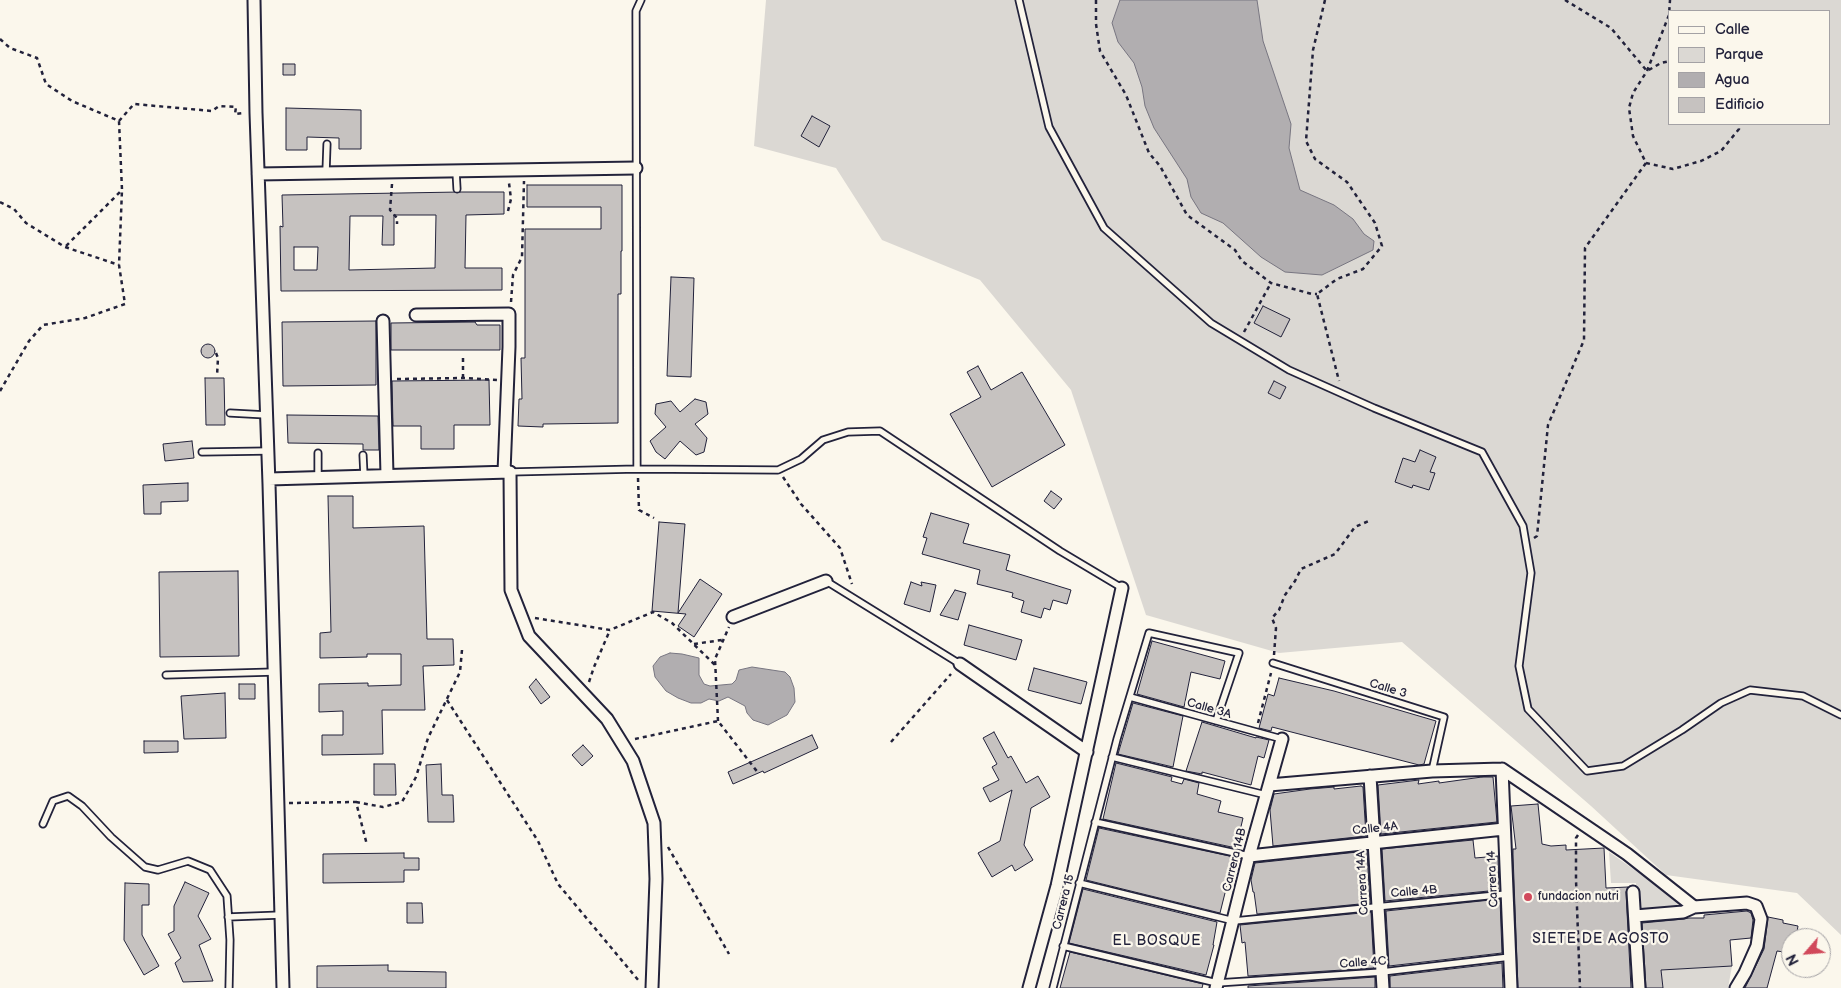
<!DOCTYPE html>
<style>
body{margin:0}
#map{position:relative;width:1841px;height:988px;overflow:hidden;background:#fbf7ec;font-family:"Balsamiq Sans",sans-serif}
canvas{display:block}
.legend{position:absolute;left:1668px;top:10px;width:162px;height:115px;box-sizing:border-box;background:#fbf7ec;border:1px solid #a4a2a5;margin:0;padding:6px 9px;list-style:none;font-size:15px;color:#22223b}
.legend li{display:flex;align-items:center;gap:10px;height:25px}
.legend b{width:25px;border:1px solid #a4a2a5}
.north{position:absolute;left:1781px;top:928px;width:50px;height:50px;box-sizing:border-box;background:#fbf7ec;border:1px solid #a4a2a5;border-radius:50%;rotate:243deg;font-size:14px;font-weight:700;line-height:20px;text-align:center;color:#22223b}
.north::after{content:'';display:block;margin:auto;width:18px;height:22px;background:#d1495b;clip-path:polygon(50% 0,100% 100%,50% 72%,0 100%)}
</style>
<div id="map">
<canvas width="1841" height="988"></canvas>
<ul class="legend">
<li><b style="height:6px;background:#fbf7ec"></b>Calle</li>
<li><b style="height:14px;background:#dbd8d3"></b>Parque</li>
<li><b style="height:14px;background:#b1aeb0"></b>Agua</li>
<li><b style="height:14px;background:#c6c2c0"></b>Edificio</li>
</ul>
<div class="north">N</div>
</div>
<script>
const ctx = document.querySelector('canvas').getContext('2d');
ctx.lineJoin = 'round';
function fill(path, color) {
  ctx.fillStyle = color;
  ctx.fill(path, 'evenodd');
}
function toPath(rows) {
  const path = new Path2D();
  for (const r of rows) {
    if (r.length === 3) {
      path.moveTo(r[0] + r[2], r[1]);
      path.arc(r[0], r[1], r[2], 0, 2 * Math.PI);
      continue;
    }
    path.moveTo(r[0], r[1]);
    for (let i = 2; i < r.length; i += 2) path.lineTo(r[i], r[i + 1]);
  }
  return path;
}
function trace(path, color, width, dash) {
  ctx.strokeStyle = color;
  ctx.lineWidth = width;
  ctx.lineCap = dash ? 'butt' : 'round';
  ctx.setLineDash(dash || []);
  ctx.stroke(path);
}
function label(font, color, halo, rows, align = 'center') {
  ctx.font = font + ' "Balsamiq Sans",sans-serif';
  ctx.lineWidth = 4.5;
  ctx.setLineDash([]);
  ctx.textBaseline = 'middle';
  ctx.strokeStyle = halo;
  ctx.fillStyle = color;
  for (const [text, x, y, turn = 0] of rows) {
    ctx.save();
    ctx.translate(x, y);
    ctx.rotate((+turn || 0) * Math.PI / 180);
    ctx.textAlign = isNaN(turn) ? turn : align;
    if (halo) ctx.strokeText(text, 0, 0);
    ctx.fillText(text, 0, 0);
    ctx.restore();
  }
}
fill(toPath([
 [766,0,1841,0,1841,935,1797,893,1666,875,1591,806,1402,642,1279,653,1146,615,1071,390,980,280,882,240,836,168,754,146],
 [1670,11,1830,11,1830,124,1670,124],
 [1609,852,1652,882,1678,897,1682,911,1637,912,1636,883,1611,883],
 [1732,966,1728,988,1663,988,1661,970]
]), '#dbd8d3');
const water = toPath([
 [1120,0,1257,0,1263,41,1291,124,1289,148,1300,190,1334,205,1353,219,1364,234,1374,241,1373,250,1322,275,1285,272,1261,257,1223,223,1201,213,1191,197,1187,179,1154,128,1145,106,1142,87,1134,63,1118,42,1112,23,1120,0],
 [670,653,682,654,699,658,699,675,704,684,710,686,732,684,736,680,739,670,752,667,785,672,790,677,794,688,795,702,787,715,768,725,753,720,747,713,745,706,728,697,719,701,709,699,701,703,691,703,678,698,666,691,655,677,653,666,660,657,670,653]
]);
fill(water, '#b1aeb0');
trace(water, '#787681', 1);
const building = toPath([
 [283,64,295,64,295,75,283,75,283,64],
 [286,108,361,110,361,149,339,149,339,138,307,137,307,150,286,150,286,108],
 [812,116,830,126,819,147,801,136,812,116],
 [527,185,622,185,622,251,621,251,621,294,618,294,618,423,543,424,543,427,518,426,519,399,522,399,521,358,525,358,525,229,601,229,601,207,527,207,527,185],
 [460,192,504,192,504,214,466,215,465,268,502,268,502,290,281,291,280,226,283,227,282,195,460,192],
 [394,215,436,215,435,268,349,270,350,216,383,216,382,245,394,245,394,215],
 [294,247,318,247,317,270,294,270,294,247],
 [671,277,694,278,691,377,667,376,671,277],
 [1263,306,1290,319,1281,337,1254,323,1263,306],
 [376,321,376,385,283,386,282,322,376,321],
 [475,322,477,325,500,325,500,350,391,350,391,323,475,322],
 [208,351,7],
 [978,366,991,390,1022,372,1065,445,992,487,950,414,981,397,967,372,978,366],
 [205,378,224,378,225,425,206,425,205,378],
 [489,380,490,425,454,425,454,449,421,449,421,426,393,426,392,381,489,380],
 [1274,381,1286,387,1280,399,1268,393,1274,381],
 [695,399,706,402,708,414,695,424,707,438,704,452,696,455,680,441,665,459,656,452,650,441,666,427,655,414,656,404,671,401,680,412,695,399],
 [287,415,378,416,379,450,363,450,363,444,288,443,287,415],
 [192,441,194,458,165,461,163,444,192,441],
 [1420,450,1436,457,1430,472,1435,473,1429,490,1413,485,1412,488,1395,482,1403,458,1415,462,1420,450],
 [188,483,188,501,161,502,161,514,144,514,143,485,188,483],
 [1051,491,1062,499,1054,509,1044,501,1051,491],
 [328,496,353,496,353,528,424,526,427,639,453,639,454,665,423,666,425,710,382,710,383,754,322,755,322,735,343,735,343,711,319,712,319,684,368,683,368,686,401,685,401,654,367,654,367,657,320,658,320,633,331,632,328,496],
 [931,513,969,524,963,543,1010,555,1006,570,1071,590,1067,604,1053,600,1050,610,1044,608,1041,618,1021,612,1024,601,1012,597,1013,593,977,584,980,570,922,554,927,538,923,537,931,513],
 [659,522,685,524,678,613,700,579,722,594,694,637,678,626,686,614,652,611,659,522],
 [238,571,239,656,160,657,159,572,238,571],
 [911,582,922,586,921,582,936,585,930,612,904,604,911,582],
 [955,590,966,593,958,620,940,615,955,590],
 [969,625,1022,640,1016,660,964,645,969,625],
 [1152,641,1225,661,1220,679,1191,672,1184,707,1137,694,1152,641],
 [1034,668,1087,682,1081,704,1028,690,1034,668],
 [1279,678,1334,691,1436,721,1424,764,1419,765,1272,727,1271,731,1259,728,1268,694,1274,696,1279,678],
 [536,679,550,697,541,704,529,687,536,679],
 [239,684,255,684,255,699,239,699,239,684],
 [225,693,226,738,184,739,181,696,225,693],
 [1133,703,1183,716,1173,767,1118,754,1133,703],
 [1202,722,1256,738,1256,737,1269,740,1264,758,1258,756,1251,785,1202,772,1202,774,1186,771,1202,722],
 [994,732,1008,758,1011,756,1026,783,1038,776,1050,797,1031,808,1024,845,1033,860,1015,871,1012,865,992,877,978,853,1000,841,1012,790,990,802,983,788,999,780,992,767,997,764,983,738,994,732],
 [812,735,818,748,764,773,763,771,733,784,728,772,812,735],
 [144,741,178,741,178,752,144,753,144,741],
 [583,745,593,756,582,766,572,755,583,745],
 [1116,763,1172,777,1171,781,1182,784,1184,779,1199,783,1197,794,1221,801,1218,812,1243,818,1236,848,1103,819,1116,763],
 [374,764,395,764,396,795,374,795,374,764],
 [441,764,442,795,453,795,454,822,428,822,426,765,441,764],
 [1482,777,1493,777,1497,822,1381,834,1378,785,1419,780,1418,784,1439,781,1439,783,1482,777],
 [1361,786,1363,787,1366,836,1273,846,1270,810,1274,794,1310,789,1334,787,1334,789,1361,786],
 [1538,804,1542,844,1551,846,1566,845,1566,850,1604,848,1606,888,1628,887,1626,892,1631,988,1518,988,1513,855,1513,849,1516,849,1511,806,1538,804],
 [1099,828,1234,857,1220,913,1086,880,1099,828],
 [1473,840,1475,858,1498,856,1499,890,1385,901,1382,849,1473,840],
 [1367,851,1370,903,1257,914,1254,892,1253,892,1251,880,1255,863,1367,851],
 [404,853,404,858,419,858,419,870,404,870,404,882,323,883,323,854,404,853],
 [185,882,209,893,198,916,211,939,199,945,213,981,183,982,175,963,181,958,168,934,174,931,174,906,185,882],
 [125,883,149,884,149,905,142,905,142,935,159,966,144,975,124,940,125,883],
 [1083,889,1217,922,1213,945,1214,945,1206,975,1069,943,1083,889],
 [1500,899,1502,953,1389,966,1386,911,1500,899],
 [407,903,422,903,423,923,407,923,407,903],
 [1747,911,1751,913,1753,920,1751,938,1730,940,1732,966,1661,970,1663,988,1646,988,1642,923,1684,919,1689,918,1704,918,1704,915,1747,911],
 [1371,912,1374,968,1248,976,1245,942,1242,943,1240,925,1371,912],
 [1768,917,1783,920,1783,923,1798,926,1796,938,1791,938,1791,953,1777,951,1767,988,1745,988,1764,949,1768,917],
 [1070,952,1203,984,1202,988,1060,988,1070,952],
 [1502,963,1503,988,1390,988,1390,976,1502,963],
 [388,965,388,971,446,972,446,988,317,988,317,966,388,965],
 [1375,977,1375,988,1248,988,1248,986,1375,977]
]);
fill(building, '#c6c2c0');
trace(building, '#22223b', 1);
const service = toPath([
 [1019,0,1049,127,1104,228,1211,323,1289,370,1374,408,1482,452,1523,526,1531,573,1519,666,1528,709,1587,771,1623,766,1682,730,1721,703,1750,690,1803,696,1841,715],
 [456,171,457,189],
 [326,172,327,144],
 [230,413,267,415],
 [202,452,268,451],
 [318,453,318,477],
 [363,455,364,476],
 [637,469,636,11,641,0],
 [510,472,637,469,778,470,801,459,823,440,848,432,880,431,1060,551,1122,588],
 [826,581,960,664],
 [1273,663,1444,717,1432,771],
 [166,675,274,672],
 [1130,697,1282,739],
 [1112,757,1266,795],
 [1095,822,1249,856],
 [43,824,53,801,68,796,82,806,111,837,145,867,158,870,188,861,210,870,227,896,230,940,229,988],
 [1079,883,1234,921,1507,894],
 [228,917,281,915],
 [1063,946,1217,983,1382,972,1510,957],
 [1053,988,1117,739,1149,633,1239,653,1216,721]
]);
const minor = toPath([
 [254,0,256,113,269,484,283,988],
 [258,174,636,168],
 [416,315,509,314,509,347,504,472],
 [383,321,387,475],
 [269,479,510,472,511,590,529,636,607,719,633,761,654,823,656,879,652,988],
 [733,617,826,581],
 [960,664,1087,752],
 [1502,769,1511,988],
 [1370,776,1383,988],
 [1269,785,1432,771,1502,769,1627,854,1694,907,1747,903,1756,906,1761,919,1757,946,1745,973,1736,988],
 [1249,856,1504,829],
 [1633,892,1639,988],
 [1635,916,1683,912,1694,907],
 [1029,988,1057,886,1122,588],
 [1216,988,1249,856,1282,739]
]);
trace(service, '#22223b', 9);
trace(minor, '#22223b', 15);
trace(toPath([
 [1096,0,1096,24,1100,51,1126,95,1149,153,1160,166,1187,215,1235,250,1242,261,1271,283,1312,294,1317,294],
 [1325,0,1313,50,1306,141,1315,159,1347,182,1375,223,1382,246,1363,269,1337,279,1317,294,1339,381],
 [1565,0,1611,28,1647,71,1661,63,1670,61],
 [0,39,10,48,37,58,46,84,72,101,119,121,122,190,65,247],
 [119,121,134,104,212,111,219,106,236,107,235,114,244,113],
 [1646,163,1673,169,1701,161,1721,151,1739,129,1738,124],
 [392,184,390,210,397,218,397,224],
 [0,202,14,209,26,223,65,247,119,265],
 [508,211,511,199,509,183],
 [511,302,513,275,522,257,524,181],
 [1244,332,1271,283],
 [216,353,218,358,217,376],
 [463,378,463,354],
 [397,379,463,378,497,380],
 [0,391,29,341,43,325,85,318,125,304,119,265,122,190],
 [783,477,801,504,840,548,852,584],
 [638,478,639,510,654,518],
 [1534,538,1537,536,1548,425,1584,340,1585,248,1646,163,1633,136,1629,108,1633,93,1647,71,1669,15,1670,0],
 [535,618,610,630,653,612,672,623,715,665],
 [694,644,722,640],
 [1274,655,1276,628,1272,618,1279,610,1285,595,1295,581,1301,569,1335,554,1355,527,1371,520],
 [589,682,594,667,610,630],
 [447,700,538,841,558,884,639,981],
 [718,721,715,659,729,627],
 [1258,723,1271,673],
 [635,739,718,721,759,774],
 [891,742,951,674],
 [356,802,383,807,402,802,416,777,428,738,460,672,462,650],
 [289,803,356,802,367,845],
 [1578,835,1576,838,1576,880,1580,988],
 [668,847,729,954]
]), '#22223b', 2.5, [4, 4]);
trace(service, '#fbf7ec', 5.5);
trace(minor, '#fbf7ec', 11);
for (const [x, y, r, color] of [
 [1528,897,5,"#d1495b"]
]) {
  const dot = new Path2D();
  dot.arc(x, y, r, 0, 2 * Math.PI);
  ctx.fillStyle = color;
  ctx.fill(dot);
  trace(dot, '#fbf7ec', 2);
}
label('12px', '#22223b', '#fbf7ec', [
 ["Calle 3",1388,689,17],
 ["Calle 3A",1209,709,16],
 ["Calle 4A",1375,829,-6],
 ["Carrera 14B",1235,860,-76],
 ["Carrera 14",1493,879,-93],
 ["Carrera 14A",1363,883,-93],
 ["Calle 4B",1414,892,-5],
 ["Carrera 15",1064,902,-76],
 ["Calle 4C",1363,963,-4]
]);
label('12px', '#22223b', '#fbf7ec', [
 ["fundacion nutri",1538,897]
], 'left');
ctx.letterSpacing = '1px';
label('14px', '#22223b', '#fbf7ec', [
 ["SIETE DE AGOSTO",1601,939],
 ["EL BOSQUE",1157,941]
]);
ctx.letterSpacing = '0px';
</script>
